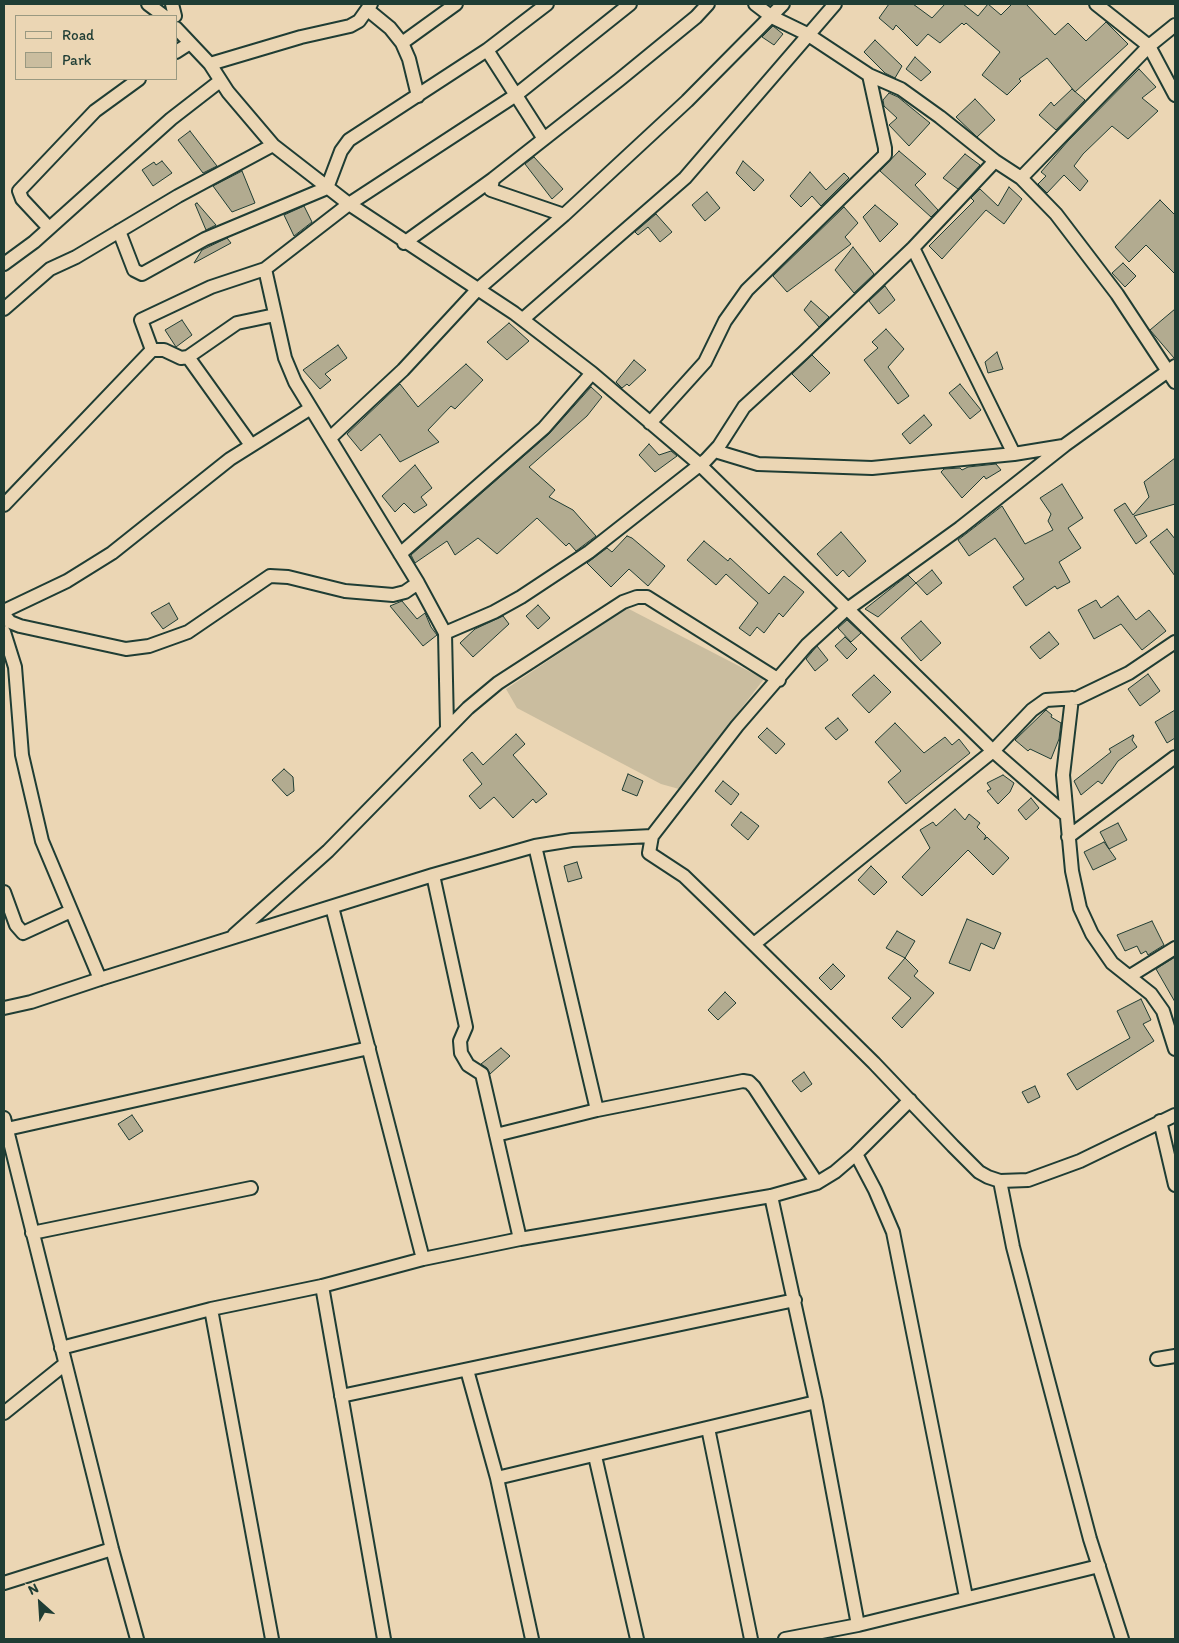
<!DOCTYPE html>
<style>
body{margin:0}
#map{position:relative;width:1179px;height:1643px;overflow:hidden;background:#ebd6b4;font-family:Itim,sans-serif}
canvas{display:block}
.frame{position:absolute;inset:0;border:5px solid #1f3d34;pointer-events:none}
.legend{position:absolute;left:15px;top:15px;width:162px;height:65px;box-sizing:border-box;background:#ebd6b4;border:1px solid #999981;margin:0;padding:6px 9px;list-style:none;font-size:15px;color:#1f3d34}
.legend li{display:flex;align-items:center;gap:10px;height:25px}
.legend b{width:25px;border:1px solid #999981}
.north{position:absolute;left:15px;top:1578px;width:50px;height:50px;-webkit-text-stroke:4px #ebd6b4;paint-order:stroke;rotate:334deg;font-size:14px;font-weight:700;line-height:20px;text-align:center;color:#1f3d34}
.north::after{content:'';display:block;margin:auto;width:18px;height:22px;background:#1f3d34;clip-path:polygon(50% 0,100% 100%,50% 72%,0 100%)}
</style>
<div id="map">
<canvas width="1179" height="1643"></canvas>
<div class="frame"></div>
<ul class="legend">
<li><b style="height:6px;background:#ebd6b4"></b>Road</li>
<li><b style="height:14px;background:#cabd9f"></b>Park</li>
</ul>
<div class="north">N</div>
</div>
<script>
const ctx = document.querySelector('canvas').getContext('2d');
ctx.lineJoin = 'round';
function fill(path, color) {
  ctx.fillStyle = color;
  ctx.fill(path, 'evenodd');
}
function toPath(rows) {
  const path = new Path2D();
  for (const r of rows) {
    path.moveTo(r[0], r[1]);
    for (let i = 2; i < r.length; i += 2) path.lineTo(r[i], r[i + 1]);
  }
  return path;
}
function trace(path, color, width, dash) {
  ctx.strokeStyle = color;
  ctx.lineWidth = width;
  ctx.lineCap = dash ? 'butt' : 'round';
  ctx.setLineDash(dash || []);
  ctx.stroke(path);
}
fill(toPath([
 [627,608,764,679,679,789,661,784,517,708,506,689]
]), '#cabd9f');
const building = toPath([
 [889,4,913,4,932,18,945,4,963,4,978,16,988,4,1001,15,1012,4,1026,4,1055,35,1068,23,1086,41,1106,22,1128,44,1075,92,1047,58,1019,79,1021,81,1007,95,982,75,1000,52,966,23,964,25,962,23,940,43,928,34,917,46,896,25,893,30,879,18,889,4],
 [773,26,783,34,774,45,762,37,773,26],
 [875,40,902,66,895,78,885,73,864,52,875,40],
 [915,57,931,72,921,81,906,69,915,57],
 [1139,69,1156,87,1142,98,1158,111,1128,139,1112,126,1083,154,1074,166,1088,181,1080,191,1064,175,1047,193,1038,184,1046,176,1041,172,1068,141,1139,69],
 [1072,89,1085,100,1056,130,1039,115,1051,102,1054,106,1072,89],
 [889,93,898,97,930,123,909,146,889,125,897,118,884,106,883,100,889,93],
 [975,99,995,120,977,137,956,117,975,99],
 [190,131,217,166,203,173,178,140,190,131],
 [899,151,926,174,915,185,938,210,931,217,880,171,899,151],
 [965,154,980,165,958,189,943,178,965,154],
 [534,157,563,189,552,199,525,164,534,157],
 [162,161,172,173,153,186,142,170,154,162,156,165,162,161],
 [743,161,764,180,754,191,736,173,743,161],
 [242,171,255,203,232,212,213,186,242,171],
 [810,172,826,190,844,173,849,178,821,206,812,196,801,207,790,196,810,172],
 [1009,187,1022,199,1004,224,986,210,942,259,929,246,974,201,971,198,980,189,998,206,1009,187],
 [707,192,720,208,705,221,692,205,707,192],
 [1160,200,1175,215,1175,274,1146,245,1129,262,1115,247,1160,200],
 [197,203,216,225,206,230,195,204,197,203],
 [875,205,898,224,880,242,863,217,875,205],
 [304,206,312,222,294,236,284,215,304,206],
 [844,207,858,223,845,237,851,244,787,292,773,276,844,207],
 [656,214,672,232,660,242,648,227,638,235,635,232,656,214],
 [227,238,231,243,194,263,202,250,227,238],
 [853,247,874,274,854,293,835,270,853,247],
 [1123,263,1136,276,1125,287,1112,273,1123,263],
 [885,286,895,300,879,314,869,301,885,286],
 [811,301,829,317,819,327,804,310,811,301],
 [1175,309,1175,358,1174,358,1150,330,1175,309],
 [182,320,192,335,176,347,165,330,182,320],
 [509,323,529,341,507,360,487,342,509,323],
 [886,329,904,349,888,367,909,396,898,404,864,360,878,348,872,342,886,329],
 [338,345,347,358,325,374,331,380,320,389,303,370,338,345],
 [997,352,1003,369,988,373,985,362,997,352],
 [812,355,830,373,810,392,792,374,812,355],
 [634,360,646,370,629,386,627,384,622,388,616,382,634,360],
 [466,364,483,380,455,409,451,406,428,430,439,442,400,462,380,434,361,451,347,434,400,384,418,407,466,364],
 [960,384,981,410,970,419,949,393,960,384],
 [591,387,602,397,587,416,529,467,555,490,549,497,573,510,596,536,576,551,569,543,566,546,537,518,497,554,478,538,455,555,447,541,415,563,411,555,549,434,591,387],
 [924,415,932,425,910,444,902,434,924,415],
 [649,444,659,455,671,451,677,456,655,472,639,455,649,444],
 [1175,458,1175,504,1134,516,1147,536,1136,544,1114,510,1125,503,1133,515,1149,497,1144,482,1175,458],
 [996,464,1001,470,986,479,984,476,962,498,941,472,944,469,960,468,962,470,968,467,996,464],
 [415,465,432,488,421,497,427,505,414,513,404,503,395,512,382,496,415,465],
 [1062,484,1083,518,1068,528,1081,548,1059,562,1070,582,1057,589,1055,586,1026,606,1013,587,1024,579,995,538,969,556,958,540,1002,506,1025,544,1053,530,1048,521,1051,514,1040,498,1062,484],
 [1167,529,1175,539,1175,576,1150,542,1167,529],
 [841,532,866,561,849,577,843,570,837,576,817,554,841,532],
 [627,536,632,538,665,566,648,586,629,569,611,587,587,563,607,548,612,552,627,536],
 [704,541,728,561,730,558,769,594,784,576,804,592,783,617,779,613,764,633,757,627,750,636,739,628,758,603,726,574,716,585,687,560,704,541],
 [932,570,942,583,927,595,916,583,932,570],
 [908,575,916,583,878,617,865,609,908,575],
 [1118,596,1136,620,1149,610,1166,631,1142,650,1121,624,1094,639,1078,610,1096,600,1101,608,1118,596],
 [402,601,417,619,425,613,431,627,437,635,423,646,390,606,402,601],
 [169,603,178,619,163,629,151,613,169,603],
 [538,605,550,618,538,629,526,616,538,605],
 [503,616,509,624,473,657,460,643,475,629,503,616],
 [847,620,861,633,851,642,838,628,847,620],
 [921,621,941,643,921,661,901,638,921,621],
 [1049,632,1059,644,1040,659,1030,647,1049,632],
 [845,637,857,649,847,659,835,646,845,637],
 [817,646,828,660,815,671,806,659,817,646],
 [1148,674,1160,691,1140,706,1128,689,1148,674],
 [874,675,891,692,869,713,852,695,874,675],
 [1046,710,1052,715,1051,717,1061,723,1059,739,1051,759,1030,749,1028,751,1015,740,1046,710],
 [1175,710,1175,738,1167,743,1155,722,1175,710],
 [838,718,848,730,836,740,825,728,838,718],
 [895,723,924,753,945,737,952,745,959,739,970,753,906,804,888,782,901,771,875,742,895,723],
 [767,728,785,744,776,754,758,737,767,728],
 [516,734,525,744,513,755,547,794,536,803,533,799,513,818,494,797,480,809,469,796,482,784,463,760,472,752,483,765,516,734],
 [1133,735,1134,736,1132,740,1137,747,1118,761,1102,784,1098,781,1081,795,1074,781,1111,752,1109,749,1133,735],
 [284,769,293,777,294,791,287,796,272,780,284,769],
 [628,774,643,781,637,796,622,790,628,774],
 [1003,775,1014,783,1010,792,998,804,987,791,991,789,987,783,1003,775],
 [723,781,739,794,731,805,715,791,723,781],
 [1031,798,1039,808,1026,820,1018,810,1031,798],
 [955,809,965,820,969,814,980,823,977,827,986,836,984,840,987,837,1009,858,993,875,968,850,922,896,902,877,930,848,920,830,933,822,936,826,955,809],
 [741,812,759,826,748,840,731,825,741,812],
 [1118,823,1127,840,1109,849,1100,832,1118,823],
 [1104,842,1116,859,1093,870,1084,852,1104,842],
 [577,862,582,878,568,882,564,866,577,862],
 [871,866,887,882,874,895,858,880,871,866],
 [967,919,1001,933,994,949,981,943,970,971,949,963,967,919],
 [1152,921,1164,945,1148,955,1146,951,1141,954,1137,946,1125,951,1117,935,1152,921],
 [897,931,915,941,905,958,886,948,897,931],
 [1175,957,1175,1002,1156,969,1175,957],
 [905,958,918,971,914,976,934,993,902,1028,892,1018,911,998,888,978,905,958],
 [833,964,845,976,831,990,819,978,833,964],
 [725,992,736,1003,718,1020,708,1010,725,992],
 [1141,999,1151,1020,1143,1024,1154,1041,1077,1090,1067,1074,1130,1038,1117,1011,1141,999],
 [501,1048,510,1056,490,1074,487,1068,481,1064,501,1048],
 [804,1072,812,1084,801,1092,792,1081,804,1072],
 [1035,1086,1040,1097,1028,1103,1022,1092,1035,1086],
 [132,1115,143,1131,129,1140,118,1124,132,1115]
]);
fill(building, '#b2ab90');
trace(building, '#1f3d34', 1);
const minor = toPath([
 [148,4,164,16],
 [172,4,175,16],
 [755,4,772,17,807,34,869,75,901,89,940,117,995,161,1021,178,1056,214,1117,294,1175,382],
 [1096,4,1149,46,1175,95],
 [368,10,390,28,402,43,409,59,418,96],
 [176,28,210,64,228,92,273,145,349,204,514,313,592,373,699,464,993,751,1065,814],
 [402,43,456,4],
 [487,50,544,139],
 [176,52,190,43],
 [210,64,301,37,350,26,359,21,371,4],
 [1021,178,1149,46,1175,25],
 [493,179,491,190,564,215],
 [49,228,22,199,19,191,95,111,139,79],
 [119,231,134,270,142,274,205,239,327,188,341,151,349,140,487,50,547,4],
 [404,243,493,179,619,80,696,17,708,4],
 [913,248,1014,454],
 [4,264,34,242,171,119,220,81],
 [265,269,285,358,295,382,418,583,445,633,447,727],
 [4,309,50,269,76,257,178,196,273,145],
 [523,319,685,178,835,4],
 [152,350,141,320,211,287,265,269,349,204,516,95,630,4],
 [188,357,251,445],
 [650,423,705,362,725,321,747,290,885,155,885,148,869,75],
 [330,438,403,370,477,290,564,215,687,101,783,4],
 [715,451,758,464,872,468,1014,454,1063,446],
 [4,505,152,350,164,350,181,358,188,357,237,323,275,315],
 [400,554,544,428,592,373],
 [4,611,67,581,112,553,230,459,311,408],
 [4,615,10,622,20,626,126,649,149,646,188,632,270,576,288,577,345,591,393,595,405,592,418,583],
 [4,632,15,667,22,755,42,841,100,979],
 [445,633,494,612,521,597,589,552,706,460,719,446,744,407,803,353,913,248,995,161],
 [1072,698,1063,775,1072,871,1080,908,1092,934,1112,963,1151,994,1163,1011,1175,1049],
 [652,836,737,726,807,645,842,613,960,528,1065,445,1175,366],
 [1068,837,1175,757],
 [535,846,597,1110],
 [433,875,466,1027,460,1041,461,1053,468,1065,482,1074,520,1239],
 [4,892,16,925,23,933,71,911],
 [332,907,423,1259],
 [234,935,328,851,468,708,498,683,623,602,637,597,647,597,779,680],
 [754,944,993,751,1032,710,1046,700,1077,698,1129,673,1175,642],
 [1130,976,1175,948],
 [4,1008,31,1002,100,979,433,875,535,846,572,840,652,836,649,853,684,876,718,909,874,1063,953,1146,979,1172,988,1177,1000,1181,1028,1180,1080,1161,1175,1115],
 [4,1118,112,1549,137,1639],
 [1160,1121,1175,1185],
 [7,1129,369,1048],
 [496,1135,597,1110,743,1081,749,1082,754,1087,817,1183],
 [856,1154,875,1190,893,1232,966,1597],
 [1000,1181,1013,1247,1090,1539,1122,1639],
 [771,1196,816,1402,858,1625],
 [32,1233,251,1188],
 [322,1286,384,1639],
 [211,1309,272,1639],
 [61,1348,211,1309,322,1286,423,1259,520,1239,771,1196,817,1183,835,1172,856,1154,910,1100],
 [1157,1359,1175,1356],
 [467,1370,497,1478,532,1639],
 [341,1396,795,1300],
 [4,1413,65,1364],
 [708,1428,751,1639],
 [595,1456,637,1639],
 [497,1478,816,1402],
 [4,1583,112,1549],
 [785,1639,858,1625,1099,1566]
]);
trace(minor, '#1f3d34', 16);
trace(minor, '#ebd6b4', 12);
</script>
